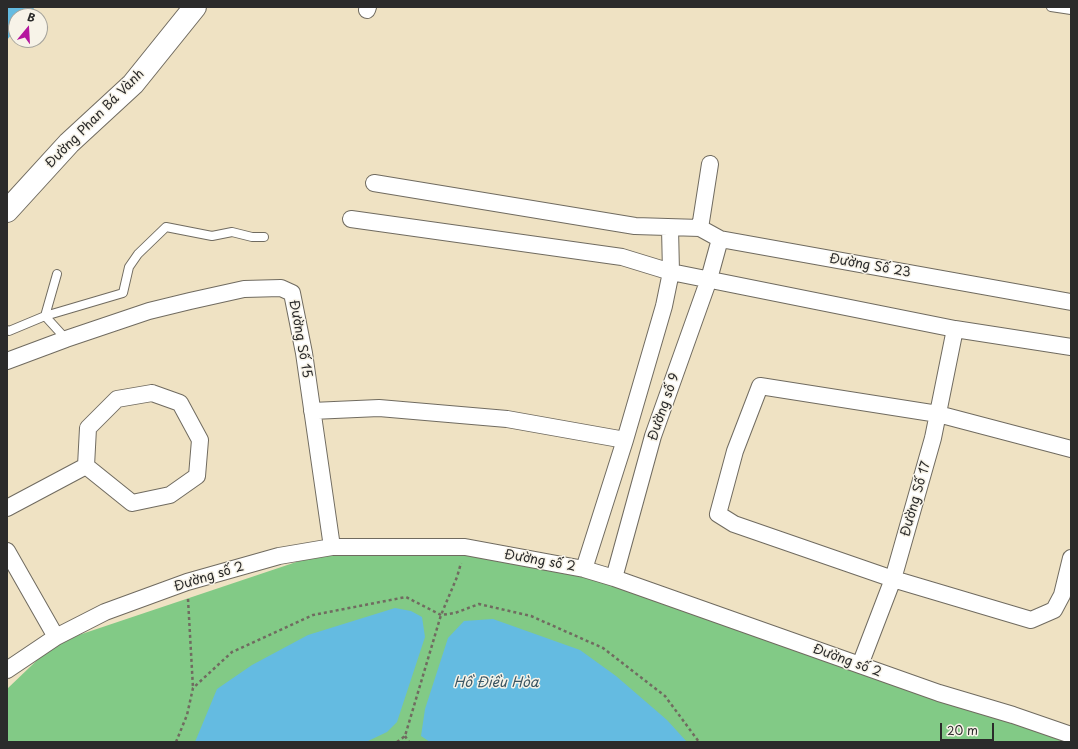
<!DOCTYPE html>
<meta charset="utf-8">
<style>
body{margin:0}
#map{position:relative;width:1078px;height:749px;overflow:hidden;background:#efe2c3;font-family:"Playpen Sans",sans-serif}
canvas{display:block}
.frame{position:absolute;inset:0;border:8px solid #2b2b2b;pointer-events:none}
.north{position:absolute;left:8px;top:8px;width:40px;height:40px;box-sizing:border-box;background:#f7f3e8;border:1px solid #a5a39c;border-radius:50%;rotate:18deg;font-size:11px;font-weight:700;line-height:16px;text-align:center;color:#2b2b2b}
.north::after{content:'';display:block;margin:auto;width:14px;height:18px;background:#b5179e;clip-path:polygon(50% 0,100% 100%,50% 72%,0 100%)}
.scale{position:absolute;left:940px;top:723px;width:54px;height:18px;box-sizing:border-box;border:2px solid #2b2b2b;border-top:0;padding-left:5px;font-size:12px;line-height:14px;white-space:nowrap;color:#2b2b2b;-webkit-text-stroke:3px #f7f3e8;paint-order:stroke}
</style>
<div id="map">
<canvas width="1078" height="749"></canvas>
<div class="frame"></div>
<div class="north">B</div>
<div class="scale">20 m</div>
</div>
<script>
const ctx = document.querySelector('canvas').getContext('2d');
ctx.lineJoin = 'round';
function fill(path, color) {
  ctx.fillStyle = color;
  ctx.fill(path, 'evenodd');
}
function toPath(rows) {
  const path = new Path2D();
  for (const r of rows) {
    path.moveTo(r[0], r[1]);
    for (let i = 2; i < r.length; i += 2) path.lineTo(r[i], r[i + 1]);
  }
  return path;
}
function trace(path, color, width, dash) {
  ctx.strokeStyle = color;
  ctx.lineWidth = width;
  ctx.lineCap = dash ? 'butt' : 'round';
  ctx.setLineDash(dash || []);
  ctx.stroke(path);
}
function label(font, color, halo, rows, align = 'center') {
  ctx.font = font + ' "Playpen Sans",sans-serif';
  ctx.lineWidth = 3;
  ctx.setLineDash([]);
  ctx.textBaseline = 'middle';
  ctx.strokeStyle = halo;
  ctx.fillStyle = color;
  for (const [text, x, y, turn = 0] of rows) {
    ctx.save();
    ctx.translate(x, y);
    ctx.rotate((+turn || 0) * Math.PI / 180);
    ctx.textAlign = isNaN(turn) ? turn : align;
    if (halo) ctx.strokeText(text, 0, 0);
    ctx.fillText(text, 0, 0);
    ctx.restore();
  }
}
fill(toPath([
 [332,550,465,550,613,580,1071,742,7,742,7,689,55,643]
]), '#82ca86');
fill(toPath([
 [7,7,35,7,27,16,16,16,16,29,7,40],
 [395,608,411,611,422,617,425,637,397,722,387,732,366,742,195,742,217,689,252,665,308,635],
 [493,619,580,650,616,676,667,720,687,742,430,742,421,736,425,709,448,638,464,621]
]), '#64bbe1');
const lane = toPath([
 [1051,7,1071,10],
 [7,330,9,331,45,316,57,274],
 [66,339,45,316,123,293,129,267,138,254,166,227,212,236,232,232,252,237,264,237]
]);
const street = toPath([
 [367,10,368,7],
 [374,183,635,226,700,228,720,239,1071,302],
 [351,219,622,257,671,272,955,329,1071,347],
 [700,228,710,164],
 [7,361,66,339,149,311,190,301,244,289,281,288,292,293,304,353,332,547],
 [152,393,180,403,200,440,197,476,170,495,132,503,86,466,88,428,117,399,152,393],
 [312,411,379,408,507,419,625,440],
 [1071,449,938,414,760,386,735,451,718,514,734,524,893,579,1031,620,1054,610,1062,595,1071,558],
 [7,508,86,466],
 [7,551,56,637],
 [584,569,625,440,664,306,671,272,670,228],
 [614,578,653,436,709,279,720,239],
 [860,665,893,579,933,438,955,329],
 [7,670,56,637,105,612,187,582,279,556,332,547,465,547,584,569,614,578,939,693,1013,715,1071,735]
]);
const secondary = toPath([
 [7,211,69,143,133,84,195,7]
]);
trace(lane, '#706b60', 10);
trace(street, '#706b60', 18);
trace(secondary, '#706b60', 24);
trace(toPath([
 [188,599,193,688],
 [405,736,409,742],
 [176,742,187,715,193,688,232,652,313,615,406,597,441,615,455,613,479,604,531,616,603,648,665,696,699,742],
 [397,742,405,736,441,615,457,577,461,563]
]), '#706b60', 2.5, [3, 3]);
trace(lane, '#fff', 8);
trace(street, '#fff', 16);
trace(secondary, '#fff', 22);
label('13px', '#2b2b2b', '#f7f3e8', [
 ["Đường Phan Bá Vành",95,119,-45],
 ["Đường Số 23",870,266,10],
 ["Đường Số 15",300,339,80],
 ["Đường số 9",664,407,-71],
 ["Đường Số 17",916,499,-74],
 ["Đường số 2",540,561,10],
 ["Đường số 2",209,577,-17],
 ["Đường số 2",847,661,20]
]);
label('italic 14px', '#3c5662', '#f7f3e8', [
 ["Hồ Điều Hòa",496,683]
]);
</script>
